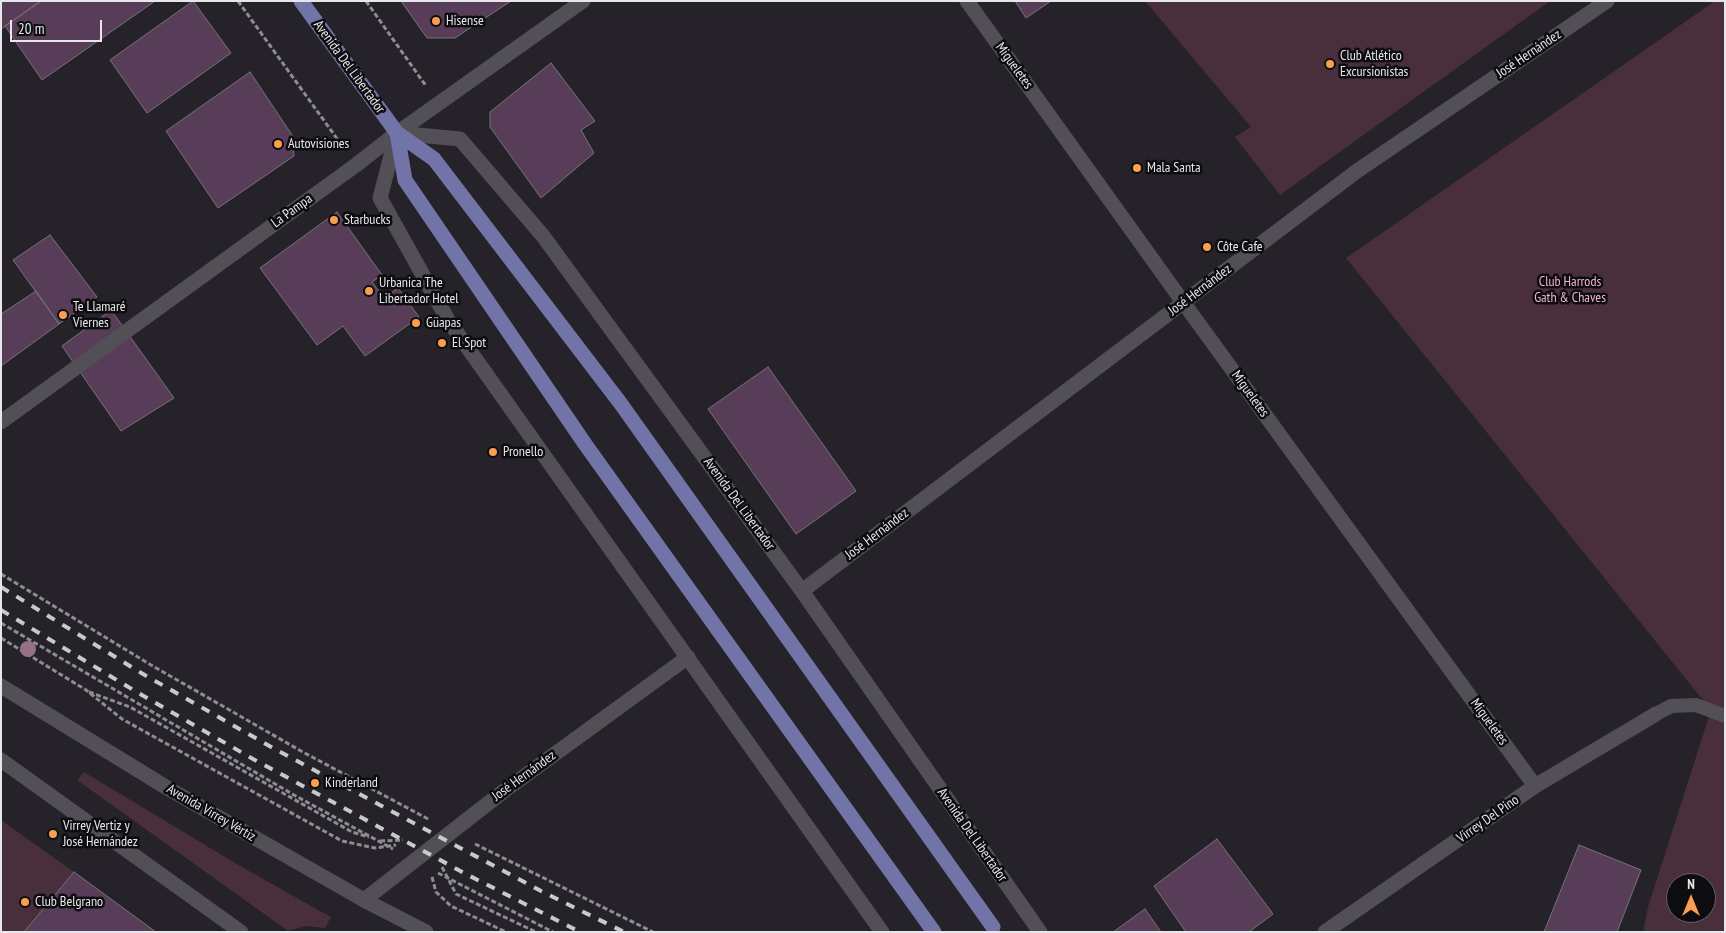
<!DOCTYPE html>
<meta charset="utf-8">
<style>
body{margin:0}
#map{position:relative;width:1726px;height:933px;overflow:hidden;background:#252229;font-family:"PT Sans Narrow",sans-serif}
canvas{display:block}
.frame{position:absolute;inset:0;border:2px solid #e7e6ea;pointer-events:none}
.north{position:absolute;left:1666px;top:873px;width:50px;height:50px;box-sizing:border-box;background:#0d0c0f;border:1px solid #646367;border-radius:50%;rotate:0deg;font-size:14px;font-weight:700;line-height:20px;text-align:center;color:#e7e6ea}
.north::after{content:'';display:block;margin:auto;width:18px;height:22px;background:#fa9f4f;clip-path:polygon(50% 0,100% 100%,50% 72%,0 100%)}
.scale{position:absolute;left:10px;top:20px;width:92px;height:22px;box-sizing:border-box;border:2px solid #e7e6ea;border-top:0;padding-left:6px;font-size:15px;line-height:18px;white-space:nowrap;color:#e7e6ea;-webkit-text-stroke:4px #0d0c0f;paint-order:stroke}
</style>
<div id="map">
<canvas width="1726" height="933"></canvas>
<div class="frame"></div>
<div class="north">N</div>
<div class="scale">20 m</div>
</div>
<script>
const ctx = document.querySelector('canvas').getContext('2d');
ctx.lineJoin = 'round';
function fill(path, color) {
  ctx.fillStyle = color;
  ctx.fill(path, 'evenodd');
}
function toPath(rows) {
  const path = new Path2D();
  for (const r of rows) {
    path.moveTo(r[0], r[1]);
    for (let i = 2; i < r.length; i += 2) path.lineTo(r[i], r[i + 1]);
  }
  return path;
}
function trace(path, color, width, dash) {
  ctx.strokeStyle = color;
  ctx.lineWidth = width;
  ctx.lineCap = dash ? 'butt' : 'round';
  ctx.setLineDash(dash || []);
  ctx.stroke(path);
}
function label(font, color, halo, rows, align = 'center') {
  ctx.font = font + ' "PT Sans Narrow",sans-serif';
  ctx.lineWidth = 5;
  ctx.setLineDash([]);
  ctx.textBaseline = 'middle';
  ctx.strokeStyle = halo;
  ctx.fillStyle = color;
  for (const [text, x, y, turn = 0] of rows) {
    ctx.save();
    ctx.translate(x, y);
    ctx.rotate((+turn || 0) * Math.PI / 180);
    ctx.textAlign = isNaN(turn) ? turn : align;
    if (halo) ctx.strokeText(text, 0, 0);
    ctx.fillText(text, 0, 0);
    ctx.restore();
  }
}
fill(toPath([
 [1145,1,1550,1,1280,195,1235,137,1251,127],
 [1715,1,1725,1,1725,932,1643,932,1648,907,1711,710,1346,258],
 [1676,883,1706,883,1706,913,1676,913],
 [84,772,240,866,331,917,325,928,305,926,288,931,77,780],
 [1,820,74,872,24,932,1,932]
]), '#492e3b');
const building = toPath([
 [1,1,41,1,1,29,1,1],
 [41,1,155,1,42,80,5,26,41,1],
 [193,1,231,53,147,113,110,60,193,1],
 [401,1,511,1,455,38,427,38,401,1],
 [1015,1,1051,1,1026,18,1015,1],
 [551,63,595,121,581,130,594,153,541,198,490,127,490,112,551,63],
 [250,72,292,135,294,156,218,208,166,131,250,72],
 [337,212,382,275,372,282,384,298,398,288,419,317,365,356,343,326,317,345,260,268,337,212],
 [50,235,97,297,59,324,13,260,50,235],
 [36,291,59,324,1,366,1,314,36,291],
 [111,310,174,398,121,431,62,346,111,310],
 [768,367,856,491,796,534,708,409,768,367],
 [1217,839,1273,914,1249,932,1186,932,1154,886,1217,839],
 [1579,845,1641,870,1617,932,1544,932,1579,845],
 [74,872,156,932,24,932,74,872],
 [1145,909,1161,932,1113,932,1145,909]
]);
fill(building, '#573d57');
trace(building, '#797279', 1);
trace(toPath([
 [238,1,343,147],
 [366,1,426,86],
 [1,574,151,665,301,751,430,820],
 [1,623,294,795,393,849],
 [1,638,86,690,122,719,342,841,375,848,396,845],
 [89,692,130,707,352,832,369,837],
 [380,841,403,840],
 [475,844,653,932],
 [442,867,456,894,536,932],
 [438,873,553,932],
 [432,877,436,892,451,906,506,932]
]), '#8e8c92', 3, [5, 2.5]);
trace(toPath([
 [1656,714,1671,706,1696,705,1725,716]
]), '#524f57', 14);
trace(toPath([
 [967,1,1183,302,1535,786],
 [397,133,460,139,543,236,802,591,1040,932],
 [397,133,380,198,448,320,882,932],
 [1,422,356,165,397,133,583,1],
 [802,591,1357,171,1607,1],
 [364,900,504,791,688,657],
 [1325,932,1535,786,1656,714]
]), '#524f57', 15);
trace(toPath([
 [1,686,169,789,364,900,426,932],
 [1,760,241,932]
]), '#524f57', 15);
trace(toPath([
 [301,1,397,133,434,159,621,404,993,927],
 [397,133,405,180,585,444,934,932]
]), '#7273a7', 15);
trace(toPath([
 [1,587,143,674,273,748,541,891,624,932],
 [1,610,135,691,253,759,466,874,580,932]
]), '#c9c8cc', 4, [9, 9]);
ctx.fillStyle = '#967185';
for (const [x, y] of [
 [28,649]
]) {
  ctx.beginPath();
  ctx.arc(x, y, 8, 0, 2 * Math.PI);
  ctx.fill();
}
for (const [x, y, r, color] of [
 [436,21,5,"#fa9f4f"],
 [1330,64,5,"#fa9f4f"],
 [278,144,5,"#fa9f4f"],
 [1137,168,5,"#fa9f4f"],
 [334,220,5,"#fa9f4f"],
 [1207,247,5,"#fa9f4f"],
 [369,291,5,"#fa9f4f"],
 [63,315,5,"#fa9f4f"],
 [416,323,5,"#fa9f4f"],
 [442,343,5,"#fa9f4f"],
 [493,452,5,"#fa9f4f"],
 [315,783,5,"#fa9f4f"],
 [53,834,5,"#fa9f4f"],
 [25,902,5,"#fa9f4f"]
]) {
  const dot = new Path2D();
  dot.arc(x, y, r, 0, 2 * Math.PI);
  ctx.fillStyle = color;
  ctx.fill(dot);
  trace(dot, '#0d0c0f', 2);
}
label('14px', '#e7e6ea', '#0d0c0f', [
 ["Hisense",446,21],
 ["Club Atlético",1340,56],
 ["Excursionistas",1340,72],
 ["Autovisiones",288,144],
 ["Mala Santa",1147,168],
 ["Starbucks",344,220],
 ["Côte Cafe",1217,247],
 ["Urbanica The",379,283],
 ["Libertador Hotel",379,299],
 ["Te Llamaré",73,307],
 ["Viernes",73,323],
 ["Güapas",426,323],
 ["El Spot",452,343],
 ["Pronello",503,452],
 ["Kinderland",325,783],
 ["Virrey Vertiz y",63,826],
 ["José Hernández",63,842],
 ["Club Belgrano",35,902]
], 'left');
label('14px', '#e7e6ea', '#0d0c0f', [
 ["José Hernández",1529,54,-34],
 ["Migueletes",1014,66,54],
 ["Avenida Del Libertador",349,67,54],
 ["La Pampa",292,211,-36],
 ["José Hernández",1200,290,-37],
 ["Migueletes",1250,394,54],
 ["Avenida Del Libertador",739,504,54],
 ["José Hernández",877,534,-37],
 ["Migueletes",1489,722,54],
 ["José Hernández",524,776,-36],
 ["Avenida Virrey Vértiz",211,813,30],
 ["Virrey Del Pino",1488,819,-35],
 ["Avenida Del Libertador",972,835,55]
]);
label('14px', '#f2b2d0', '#0d0c0f', [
 ["Club Harrods",1570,282],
 ["Gath & Chaves",1570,298]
]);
</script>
